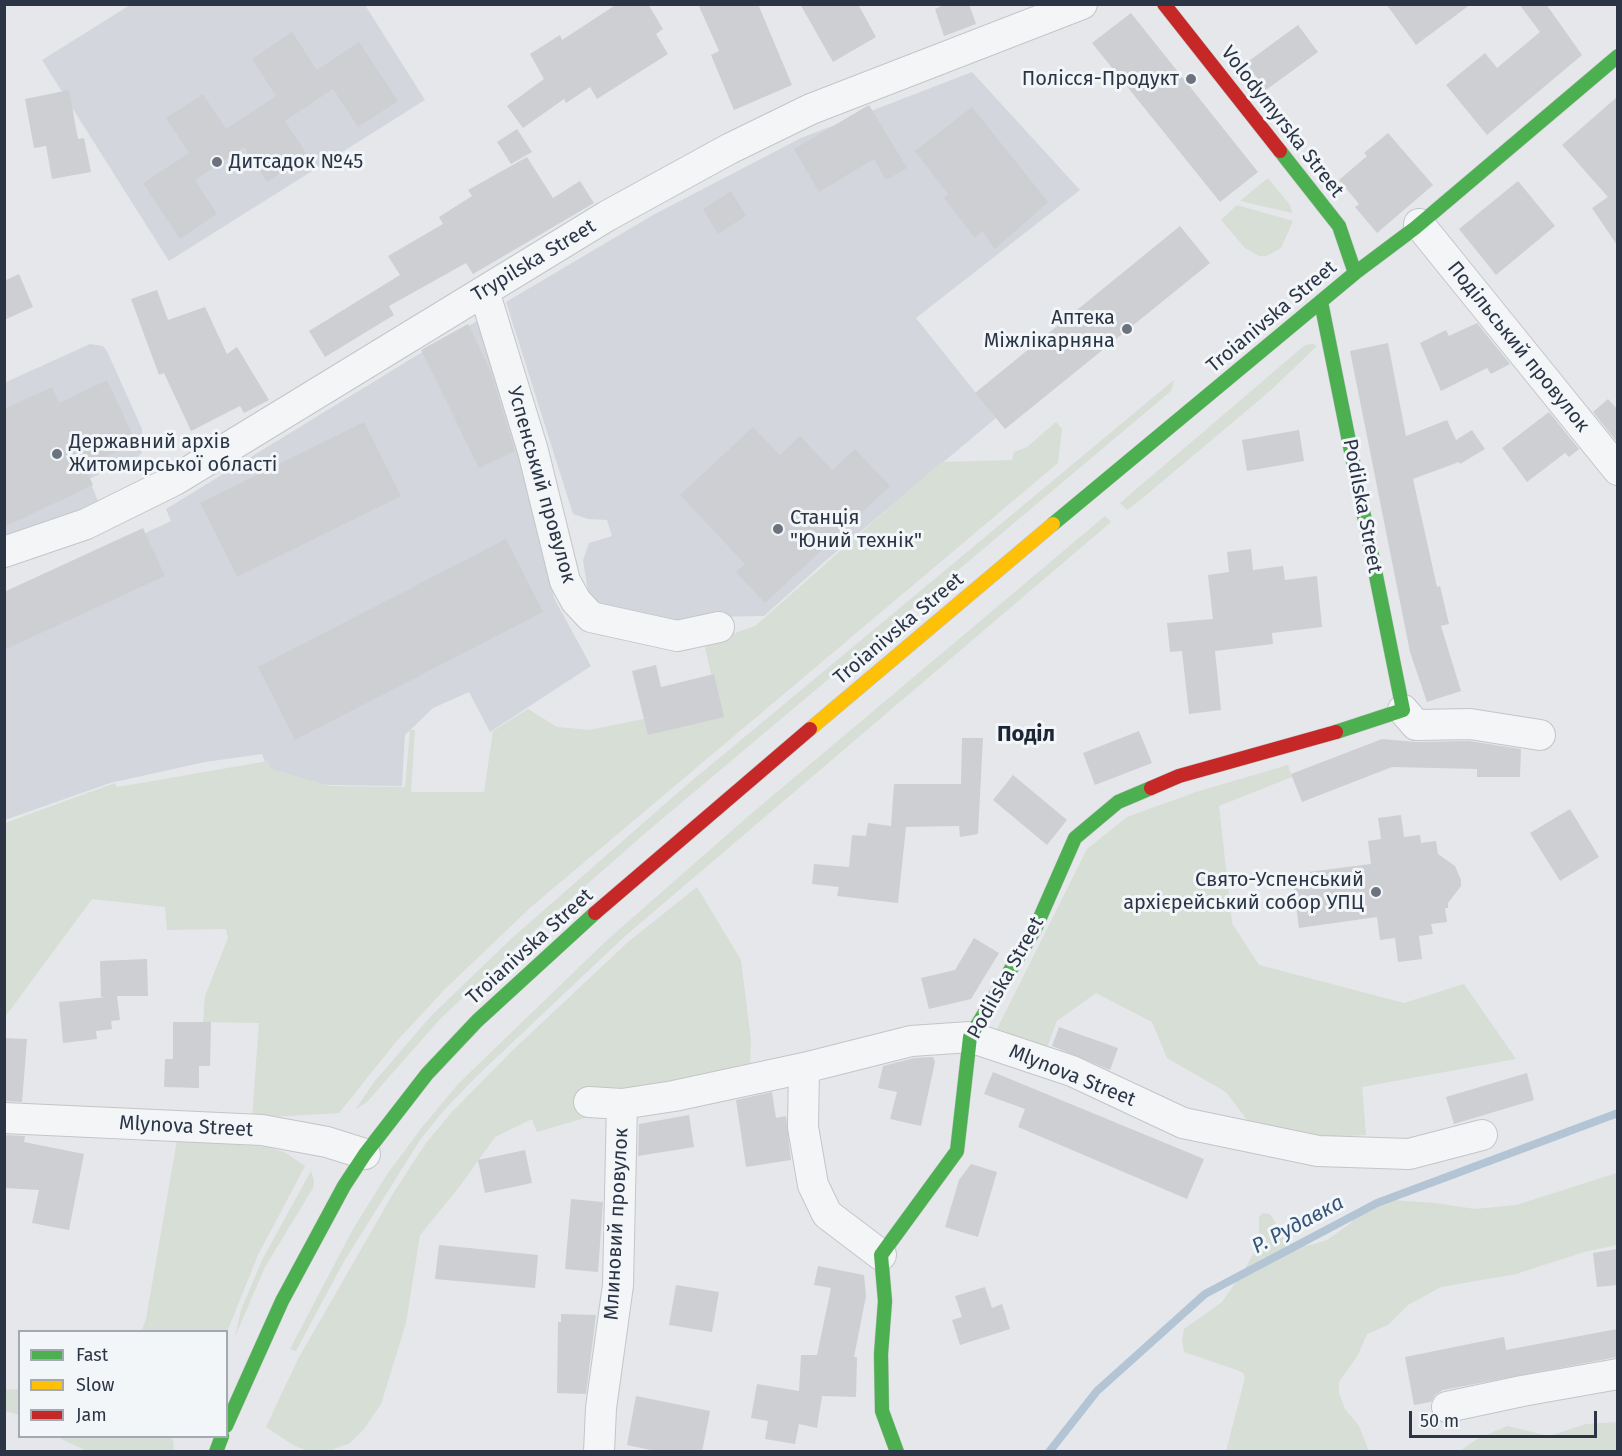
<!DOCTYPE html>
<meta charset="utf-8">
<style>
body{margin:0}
#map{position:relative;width:1622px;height:1456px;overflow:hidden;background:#e5e7ea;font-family:"Fira Sans",sans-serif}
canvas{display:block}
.frame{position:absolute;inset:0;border:6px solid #2b3545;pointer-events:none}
.legend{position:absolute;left:18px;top:1330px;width:210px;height:108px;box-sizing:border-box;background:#f3f6f9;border:2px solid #a3a9b1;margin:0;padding:8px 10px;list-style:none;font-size:18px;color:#2b3545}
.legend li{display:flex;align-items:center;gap:12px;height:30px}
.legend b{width:30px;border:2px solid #a3a9b1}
.scale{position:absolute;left:1409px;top:1411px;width:188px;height:27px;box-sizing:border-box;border:3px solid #2b3545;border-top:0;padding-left:8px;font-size:18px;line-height:21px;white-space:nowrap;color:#2b3545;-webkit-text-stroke:4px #f3f6f9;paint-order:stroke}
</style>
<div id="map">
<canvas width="1622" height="1456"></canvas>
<div class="frame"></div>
<ul class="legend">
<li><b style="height:8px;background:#4caf50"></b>Fast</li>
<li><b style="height:8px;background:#ffc107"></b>Slow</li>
<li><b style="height:8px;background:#c62828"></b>Jam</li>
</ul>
<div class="scale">50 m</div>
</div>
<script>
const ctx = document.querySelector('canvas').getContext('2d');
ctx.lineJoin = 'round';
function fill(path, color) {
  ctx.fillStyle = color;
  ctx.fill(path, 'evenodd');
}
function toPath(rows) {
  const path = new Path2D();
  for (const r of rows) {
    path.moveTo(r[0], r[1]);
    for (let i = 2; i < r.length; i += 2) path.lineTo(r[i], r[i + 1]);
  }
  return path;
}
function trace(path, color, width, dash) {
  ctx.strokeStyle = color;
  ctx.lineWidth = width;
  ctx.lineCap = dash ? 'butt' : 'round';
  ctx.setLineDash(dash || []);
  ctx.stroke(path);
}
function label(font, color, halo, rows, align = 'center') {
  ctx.font = font + ' "Fira Sans",sans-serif';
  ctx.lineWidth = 6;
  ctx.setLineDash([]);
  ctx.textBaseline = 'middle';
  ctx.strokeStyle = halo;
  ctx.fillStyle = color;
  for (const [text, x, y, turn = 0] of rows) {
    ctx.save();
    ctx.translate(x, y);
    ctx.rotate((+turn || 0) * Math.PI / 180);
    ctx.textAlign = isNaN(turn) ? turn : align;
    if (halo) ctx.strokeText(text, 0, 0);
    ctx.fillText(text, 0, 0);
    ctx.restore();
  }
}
fill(toPath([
 [130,5,365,5,425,100,169,261,42,60],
 [972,72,1080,190,916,318,996,418,823,563,764,616,708,617,671,624,590,605,583,560,589,543,612,536,607,520,588,519,573,514,506,302,653,215,801,138],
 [479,320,536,507,554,598,591,666,490,732,469,692,433,708,405,735,402,786,325,785,267,768,262,754,205,762,110,783,5,820,4,599,171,521,166,509,414,357],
 [90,344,103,346,107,351,142,429,142,452,139,456,89,479,98,501,93,507,4,538,4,383]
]), '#d3d7dd');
fill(toPath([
 [1268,178,1290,205,1292,213,1240,201],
 [1237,205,1293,221,1281,248,1266,256,1259,256,1245,248,1221,220],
 [1313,344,1317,346,1270,391,1139,501,1127,510,1120,503,1305,345],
 [1174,380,1171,391,643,835,518,945,440,1019,367,1102,355,1110,374,1082,431,1016,512,938,682,789],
 [1056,422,1062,429,1058,463,531,907,446,988,395,1043,339,1113,252,1118,259,1023,203,1022,205,996,228,938,226,929,167,930,165,907,92,899,5,1017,5,823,115,783,117,787,124,786,268,761,271,769,329,786,405,787,410,730,415,730,411,792,484,792,493,731,528,709,557,727,590,730,707,706,716,694,704,644,755,626,941,462,1012,460,1014,452,1027,447],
 [1105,516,1111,522,624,937,478,1075,444,1110,420,1140,343,1263,296,1351,290,1349,353,1229,388,1173,423,1126,458,1084,605,942,745,819],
 [1288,765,1292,777,1219,806,1232,923,1259,965,1404,1003,1464,984,1516,1059,1362,1087,1366,1135,1318,1138,1254,1129,1226,1092,1167,1058,1152,1022,1096,993,1057,1021,1045,1052,994,1035,1087,849,1127,817,1196,792],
 [697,887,741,960,751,1041,750,1063,745,1071,537,1132,532,1119,495,1137,460,1186,420,1235,406,1323,381,1404,364,1429,350,1443,329,1451,310,1452,293,1445,266,1427,298,1359,394,1192,426,1143,451,1113,512,1051,628,942],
 [177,1140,267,1147,284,1152,305,1166,258,1255,227,1332,141,1332,146,1319],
 [311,1171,314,1181,313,1188,265,1267,235,1337,241,1310,262,1260],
 [1617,1173,1617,1245,1584,1252,1516,1274,1441,1287,1408,1305,1388,1325,1367,1334,1358,1355,1339,1382,1339,1393,1345,1409,1359,1426,1369,1451,1226,1451,1245,1378,1243,1373,1237,1370,1184,1352,1182,1340,1184,1329,1222,1302,1246,1267,1259,1244,1259,1217,1263,1213,1270,1214,1287,1241,1298,1246,1311,1245,1327,1240,1351,1223,1360,1209,1377,1199,1435,1203,1475,1209,1516,1205],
 [19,1389,19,1415,5,1411,5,1390],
 [1617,1422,1617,1451,1460,1451,1477,1439,1507,1426,1549,1436,1586,1424],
 [57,1437,170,1437,173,1440,174,1451,87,1451]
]), '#d6ded5');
trace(toPath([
 [1049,1452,1097,1391,1205,1294,1377,1203,1618,1113]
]), '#b3c5d5', 8);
fill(toPath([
 [617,4,648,4,663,29,656,34,668,54,597,99,590,87,566,103,564,99,523,128,507,106,544,79,530,54,560,35,562,40],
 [698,4,758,4,792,85,734,110,711,55,719,51],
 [800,4,858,4,876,37,833,62],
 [946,4,969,4,976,24,944,36,935,9],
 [1386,4,1471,4,1416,45],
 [1519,4,1546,4,1582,55,1487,135,1446,85,1485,53,1497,68,1540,32],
 [1131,13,1258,172,1220,202,1092,43],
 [1298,25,1318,52,1266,90,1246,63],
 [292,32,317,70,359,42,398,101,358,127,333,89,285,121,308,156,267,182,244,147,195,180,217,214,180,239,143,183,189,153,166,118,203,94,226,129,276,96,252,59],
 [69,90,78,139,84,138,91,172,52,179,46,146,34,148,25,99],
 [1617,97,1617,245,1592,208,1608,197,1562,145],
 [869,105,907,168,886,180,874,159,819,192,794,149],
 [972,107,1048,202,995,249,982,231,975,238,944,198,948,194,915,151],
 [517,129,532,152,511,164,497,142],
 [1388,133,1433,185,1377,233,1355,207,1359,204,1339,180,1367,156,1364,153],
 [527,157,553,198,580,181,594,203,473,274,466,263,389,306,394,315,325,357,309,331,400,275,388,256,443,224,439,217,472,196,468,190],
 [1518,181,1555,226,1496,275,1459,229],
 [731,191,746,216,718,234,703,209],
 [1180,226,1210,263,1005,429,975,393],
 [19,274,33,307,4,320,4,281],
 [157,290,168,320,205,307,227,354,237,347,269,400,244,413,240,406,191,431,164,373,159,375,131,299],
 [1477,323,1510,364,1491,374,1487,368,1441,391,1420,343,1446,330,1449,336],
 [468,324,490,370,515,451,479,468,421,350],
 [1388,343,1406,436,1447,420,1456,440,1472,430,1485,449,1460,464,1459,462,1413,479,1437,587,1440,586,1449,624,1441,626,1461,691,1427,702,1410,652,1350,351],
 [107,380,136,442,85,467,93,485,4,527,4,409,52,387,59,403],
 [1608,399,1617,409,1617,442,1593,412],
 [1549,412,1579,449,1569,457,1565,453,1527,482,1502,448],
 [364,422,401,496,237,577,200,503],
 [753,427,780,455,800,436,832,470,855,449,890,486,765,603,736,572,745,564,680,495],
 [1299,430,1304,461,1247,471,1242,440],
 [143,528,165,576,4,650,4,592],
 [506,539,543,612,295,740,258,667],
 [1251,549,1253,570,1283,566,1285,580,1317,576,1322,627,1272,633,1273,644,1215,651,1221,710,1189,714,1182,651,1170,652,1167,623,1213,619,1208,575,1229,572,1227,552],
 [656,665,661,687,714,674,724,717,648,735,632,671],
 [1139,731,1152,763,1095,785,1083,753],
 [962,738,983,738,978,834,960,837,959,826,903,827,906,827,898,903,837,896,839,887,812,884,814,864,849,867,852,835,866,836,868,823,891,826,894,784,961,784],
 [1382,739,1416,742,1469,741,1521,749,1520,777,1477,777,1477,769,1392,767,1302,802,1291,774],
 [1013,775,1067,820,1047,845,993,800],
 [1570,809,1599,857,1560,881,1530,833],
 [1401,815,1404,837,1420,835,1421,843,1436,841,1438,854,1455,866,1461,880,1461,886,1448,903,1448,908,1445,908,1447,922,1431,924,1433,934,1419,936,1422,959,1398,962,1395,938,1380,940,1377,917,1299,928,1292,874,1371,864,1368,841,1381,839,1378,818],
 [974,938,999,953,971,999,929,1009,921,978,955,970],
 [147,959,148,996,117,996,120,1020,111,1021,112,1029,96,1031,97,1039,63,1043,59,1002,107,997,101,997,100,961],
 [173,1022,211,1022,210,1066,199,1066,199,1088,164,1087,165,1059,173,1059],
 [1059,1027,1118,1048,1110,1070,1052,1046],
 [4,1038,27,1039,22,1102,4,1101],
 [933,1057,935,1062,921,1126,890,1119,897,1092,878,1088,883,1066,914,1058],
 [993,1072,1204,1159,1187,1199,1018,1127,1025,1109,984,1094],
 [1527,1073,1534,1100,1454,1124,1446,1097],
 [772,1092,776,1118,786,1116,791,1160,746,1167,736,1100],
 [689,1115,694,1147,638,1156,639,1124],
 [4,1135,25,1136,24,1142,84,1154,69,1230,32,1223,39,1190,4,1188],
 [525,1150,532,1183,485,1193,478,1160],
 [971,1164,997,1172,978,1237,945,1227,959,1180],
 [571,1199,603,1202,598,1272,565,1269],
 [439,1245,538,1255,535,1288,435,1279],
 [1617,1249,1617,1285,1597,1287,1593,1253],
 [818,1266,864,1275,866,1296,854,1357,857,1357,856,1397,822,1396,817,1428,799,1424,795,1444,765,1439,768,1421,751,1418,757,1384,799,1391,801,1355,817,1355,831,1288,814,1285],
 [676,1285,719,1292,712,1332,669,1325],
 [985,1287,992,1308,1002,1304,1010,1329,960,1345,952,1320,962,1317,955,1296],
 [561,1314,596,1315,586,1394,557,1393,558,1322,561,1322],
 [1617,1329,1617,1357,1443,1390,1435,1395,1431,1402,1414,1405,1405,1357,1504,1337,1506,1350],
 [636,1396,710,1411,702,1452,660,1452,627,1445]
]), '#cdcfd3');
const street = toPath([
 [1419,224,1618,470],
 [484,291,533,451,565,581,576,601,591,617,677,636,719,627],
 [4,552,86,524,175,480,607,216,729,149,811,109,1082,4],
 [1403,710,1416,725,1470,724,1540,735],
 [804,1068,803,1127,813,1185,827,1214,881,1255],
 [589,1102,622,1104,674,1096,804,1068,911,1041,970,1037,1072,1071,1183,1123,1318,1151,1409,1154,1482,1135],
 [4,1118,262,1130,327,1142,365,1154],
 [1447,1407,1522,1391,1618,1374],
 [599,1452,601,1408,618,1285,622,1104]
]);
const fast = toPath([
 [1280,151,1339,226,1355,273],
 [1321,302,1403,710,1336,732],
 [1053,524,1355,273,1415,228,1618,56],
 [226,1426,282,1301,344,1186,365,1154,427,1074,477,1021,595,913],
 [216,1452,222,1436],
 [897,1452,882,1411,881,1354,885,1301,881,1255,957,1151,970,1037,1035,929,1075,838,1118,802,1151,788]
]);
const slow = toPath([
 [810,729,1053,524]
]);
const jam = toPath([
 [1164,4,1280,151],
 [1151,788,1179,776,1336,732],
 [595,913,810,729]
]);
trace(street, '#c3c5c8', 32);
trace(fast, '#c3c5c8', 15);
trace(slow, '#c3c5c8', 15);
trace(jam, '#c3c5c8', 15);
trace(street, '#f4f5f7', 30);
trace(fast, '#4caf50', 14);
trace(slow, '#ffc107', 14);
trace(jam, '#c62828', 14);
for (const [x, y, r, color] of [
 [1191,79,6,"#6c737f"],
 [217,162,6,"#6c737f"],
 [1127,329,6,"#6c737f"],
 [57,454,6,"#6c737f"],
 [778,529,6,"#6c737f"],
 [1376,892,6,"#6c737f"]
]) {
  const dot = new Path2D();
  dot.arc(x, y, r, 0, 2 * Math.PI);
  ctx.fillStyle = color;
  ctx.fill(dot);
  trace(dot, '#f3f6f9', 2);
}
label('20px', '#2b3545', '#f3f6f9', [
 ["Полісся-Продукт",1179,79],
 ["Дитсадок №45",229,162,"left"],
 ["Аптека",1115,318],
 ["Міжлікарняна",1115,341],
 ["Державний архів",69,442,"left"],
 ["Житомирської області",69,465,"left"],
 ["Станція",790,518,"left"],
 ["\"Юний технік\"",790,541,"left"],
 ["Свято-Успенський",1364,880],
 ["архієрейський собор УПЦ",1364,903]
], 'right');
label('20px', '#2b3545', '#f3f6f9', [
 ["Volodymyrska Street",1282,122,52],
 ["Trypilska Street",534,261,-31],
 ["Troianivska Street",1272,317,-40],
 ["Подільський провулок",1518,347,51],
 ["Успенський провулок",541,485,74],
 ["Podilska Street",1362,506,79],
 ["Troianivska Street",899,629,-40],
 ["Troianivska Street",530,947,-42],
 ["Podilska Street",1006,978,-61],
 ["Mlynova Street",1072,1076,22],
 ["Mlynova Street",186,1127,3],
 ["Млиновий провулок",617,1224,-87]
]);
label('italic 21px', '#33557a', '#f3f6f9', [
 ["Р. Рудавка",1298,1225,-28]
]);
label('bold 22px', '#1d2636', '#f3f6f9', [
 ["Поділ",1026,735]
]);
</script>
